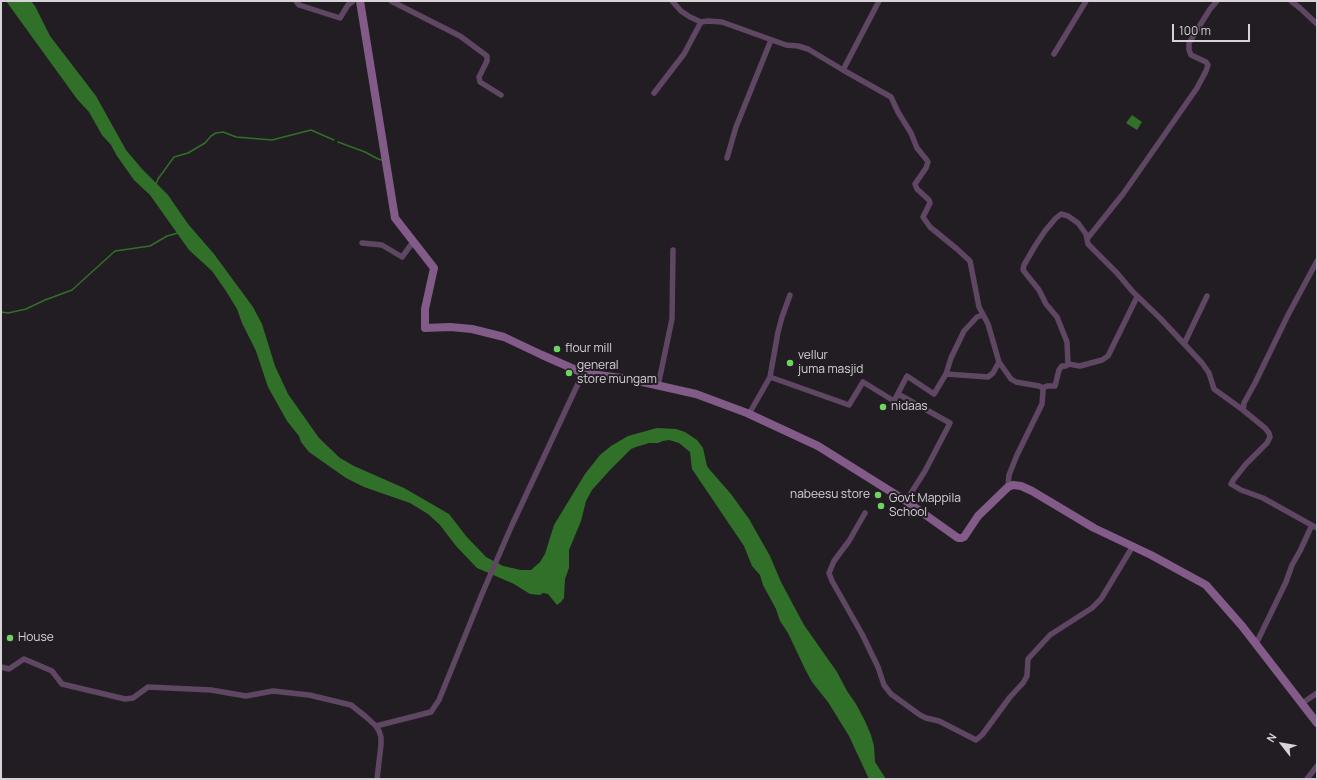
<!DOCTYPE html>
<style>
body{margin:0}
#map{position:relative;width:1318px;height:780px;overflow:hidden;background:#221d23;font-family:Manrope,sans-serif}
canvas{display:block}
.frame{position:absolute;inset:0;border:2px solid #d7d3d7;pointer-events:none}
.north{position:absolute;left:1262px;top:724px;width:40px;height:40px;-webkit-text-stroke:3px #221d23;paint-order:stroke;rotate:301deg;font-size:11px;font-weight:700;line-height:16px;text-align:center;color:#d7d3d7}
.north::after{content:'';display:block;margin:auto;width:14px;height:18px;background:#d7d3d7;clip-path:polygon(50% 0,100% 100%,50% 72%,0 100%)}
.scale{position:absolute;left:1172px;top:24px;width:78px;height:18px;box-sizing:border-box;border:2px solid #d7d3d7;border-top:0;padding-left:5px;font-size:12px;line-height:14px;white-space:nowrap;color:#d7d3d7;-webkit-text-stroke:3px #221d23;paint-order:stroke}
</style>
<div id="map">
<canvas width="1318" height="780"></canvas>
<div class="frame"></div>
<div class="north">N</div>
<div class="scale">100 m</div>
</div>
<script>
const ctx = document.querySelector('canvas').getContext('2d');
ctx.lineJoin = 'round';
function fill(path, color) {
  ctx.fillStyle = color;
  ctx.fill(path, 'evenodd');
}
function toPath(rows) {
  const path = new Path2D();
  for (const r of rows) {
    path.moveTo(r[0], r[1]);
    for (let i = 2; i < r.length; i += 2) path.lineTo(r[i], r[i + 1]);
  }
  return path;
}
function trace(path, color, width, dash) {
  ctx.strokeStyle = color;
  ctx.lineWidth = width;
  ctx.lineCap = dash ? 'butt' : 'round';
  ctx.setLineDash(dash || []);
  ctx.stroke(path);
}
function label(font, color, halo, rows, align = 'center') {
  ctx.font = font + ' Manrope,sans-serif';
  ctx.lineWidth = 4;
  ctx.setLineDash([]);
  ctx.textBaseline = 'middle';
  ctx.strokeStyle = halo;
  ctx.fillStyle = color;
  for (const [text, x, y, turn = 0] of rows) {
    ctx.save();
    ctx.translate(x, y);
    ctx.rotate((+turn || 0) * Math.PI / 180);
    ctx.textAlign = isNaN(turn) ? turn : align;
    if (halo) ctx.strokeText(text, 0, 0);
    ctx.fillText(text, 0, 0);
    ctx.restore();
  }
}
fill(toPath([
 [6,1,31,1,35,6,50,36,96,96,126,150,142,169,168,195,188,224,214,254,253,307,262,324,275,366,288,394,319,438,340,458,354,466,404,488,449,514,466,536,486,557,503,566,521,570,531,570,540,562,545,554,554,525,585,474,600,455,611,446,628,436,657,428,676,429,685,432,697,440,703,448,707,466,710,470,731,494,749,519,770,556,781,582,804,625,837,672,847,691,856,704,865,721,871,735,874,746,875,762,886,779,869,779,849,736,828,702,812,682,805,669,788,633,780,621,776,609,763,585,760,575,752,566,744,546,692,469,690,452,679,443,669,440,663,441,658,443,649,443,636,447,631,449,610,470,592,490,586,501,581,521,569,550,569,568,565,579,564,598,561,602,557,605,548,594,543,593,540,595,530,594,514,584,477,568,456,546,440,525,428,514,410,503,364,487,346,478,309,452,301,442,299,436,287,421,268,387,256,351,242,323,237,309,226,291,212,271,189,250,150,195,134,180,117,156,111,145,102,135,89,112,77,99],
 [1132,115,1142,122,1137,130,1126,123]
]), '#317029');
trace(toPath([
 [338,142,365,152,378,159,382,160],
 [156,184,158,179,174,157,188,153,205,143,211,136,216,133,223,132,236,137,272,140,311,130,334,140],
 [1,312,8,313,26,309,45,300,72,290,115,251,150,246,167,236,178,233]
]), '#317029', 1.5);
trace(toPath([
 [296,1,299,5,340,18,348,5,353,1],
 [391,1,460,36,487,56,487,61,479,77,480,82,501,95],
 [672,1,681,11,690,17,701,22],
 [1291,1,1300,8,1317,24],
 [1054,54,1086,1],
 [843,70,891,97,898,112,911,133,917,148,926,159,928,162,926,168,915,184,917,189,929,200,930,203,923,217,930,227,957,249,970,261,979,307,988,324,999,362],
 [654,93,684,54,701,22,708,21,722,22,786,45,798,46,808,49,843,70,879,1],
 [727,158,736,127,771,40],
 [1087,239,1123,194,1197,88,1206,71,1208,65,1206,62,1191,55,1189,50,1189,43,1210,9,1217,1],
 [362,243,382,245,402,257,413,242],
 [1317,261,1288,315,1255,383,1244,403,1243,410,1265,428,1269,433,1270,437,1267,443,1246,464,1234,479,1231,484,1241,490,1263,498,1317,528],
 [1184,344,1207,296],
 [1068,364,1080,366,1102,360,1108,356,1137,297],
 [946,374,951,358,964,331,977,317,983,315],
 [770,377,778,332,782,317,790,295],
 [658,386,672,319,673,250],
 [1043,388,1047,386,1055,386,1059,370,1062,366,1066,366,1068,364,1067,342,1057,317,1046,304,1039,290,1023,270,1024,265,1035,246,1045,231,1055,219,1061,214,1068,216,1078,223,1086,234,1088,244,1117,273,1133,292,1160,318,1202,363,1209,373,1214,389,1243,410],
 [898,394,950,423,925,471,906,501],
 [749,414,770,377,849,405,863,382,894,401,907,376,934,394,946,374,988,377,993,373,999,362,1011,379,1016,382,1039,386,1043,388,1043,391,1042,404,1017,455,1009,475,1008,487],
 [865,513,849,541,834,561,829,573,832,581,862,634,878,667,884,685,891,694,920,715,926,718,939,721,976,740,982,735,1010,697,1023,683,1027,676,1028,659,1050,635,1092,608,1101,599,1133,546],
 [1256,644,1286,582,1292,565,1300,551,1312,525],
 [1,667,9,669,24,659,52,671,62,684,125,699,133,698,148,687,211,690,246,696,273,691,309,695,351,705,365,716,376,726,379,731,381,737,381,745,377,779],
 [1301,704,1317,693],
 [376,726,431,712,439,700,482,594,512,525,583,373],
 [1307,779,1317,766]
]), '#5f4663', 5.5);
trace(toPath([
 [360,1,395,218,434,268,425,309,425,328,450,327,472,329,504,337,542,355,583,373,629,379,696,394,747,413,818,446,906,501,958,538,962,538,964,537,978,516,1008,487,1013,485,1021,486,1032,491,1094,528,1151,555,1206,585,1242,626,1317,723]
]), '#825b89', 8);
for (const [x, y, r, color] of [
 [557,349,4,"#6ed360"],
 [790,363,4,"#6ed360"],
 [569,373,4,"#6ed360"],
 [883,407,4,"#6ed360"],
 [878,495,4,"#6ed360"],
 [881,506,4,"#6ed360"],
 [10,638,4,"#6ed360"]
]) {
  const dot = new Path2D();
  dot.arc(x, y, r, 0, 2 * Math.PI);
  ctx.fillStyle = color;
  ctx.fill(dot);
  trace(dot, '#221d23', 1.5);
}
label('12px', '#d7d3d7', '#221d23', [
 ["flour mill",565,349],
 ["vellur",798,356],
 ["juma masjid",798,370],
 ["general",577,366],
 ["store mungam",577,380],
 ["nidaas",891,407],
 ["nabeesu store",870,495,"right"],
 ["Govt Mappila",889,499],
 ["School",889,513],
 ["House",18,638]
], 'left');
</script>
